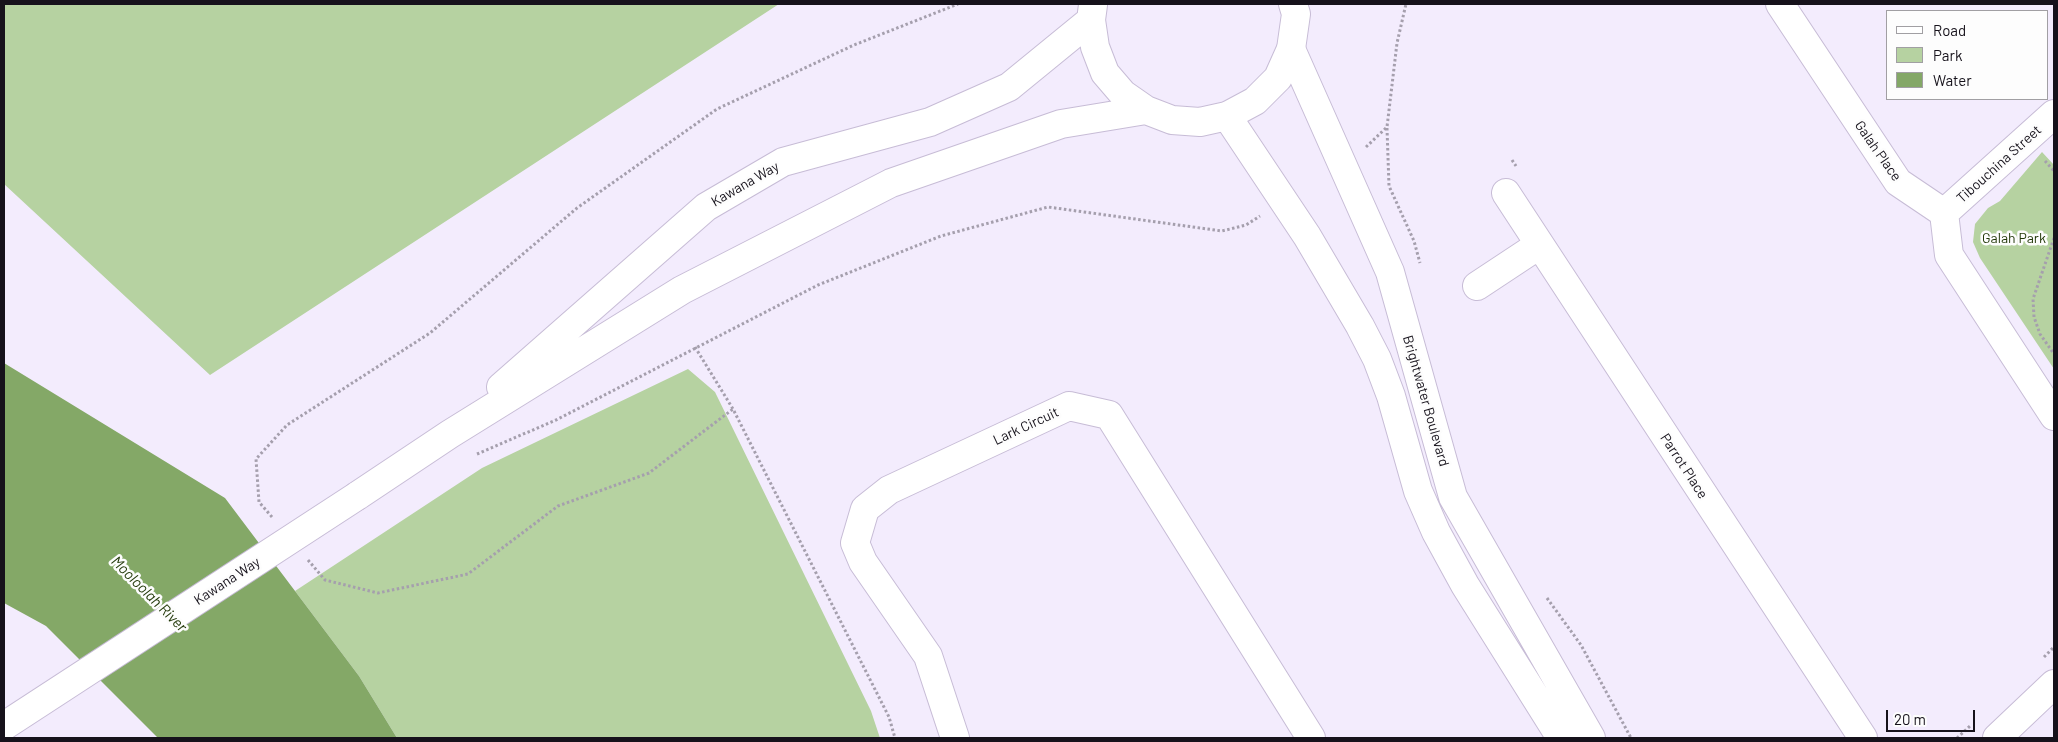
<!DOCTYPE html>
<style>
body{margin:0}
#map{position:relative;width:2058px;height:742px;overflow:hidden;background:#f3ecfd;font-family:Barlow,sans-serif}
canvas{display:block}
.frame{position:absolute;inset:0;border:5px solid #16121b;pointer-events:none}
.legend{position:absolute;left:1886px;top:10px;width:162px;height:90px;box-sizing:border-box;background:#fdfdfd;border:1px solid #a19fa3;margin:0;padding:6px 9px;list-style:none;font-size:15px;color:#16121b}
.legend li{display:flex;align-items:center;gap:10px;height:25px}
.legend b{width:25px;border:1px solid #a19fa3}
.scale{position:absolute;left:1886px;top:710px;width:89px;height:22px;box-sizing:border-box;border:2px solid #16121b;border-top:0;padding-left:6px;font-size:15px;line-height:18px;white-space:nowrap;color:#16121b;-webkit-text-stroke:4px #fdfdfd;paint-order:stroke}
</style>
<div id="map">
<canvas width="2058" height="742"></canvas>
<div class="frame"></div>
<ul class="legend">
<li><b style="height:6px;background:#fff"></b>Road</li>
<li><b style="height:14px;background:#b6d2a1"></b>Park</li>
<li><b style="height:14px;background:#84a867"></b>Water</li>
</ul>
<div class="scale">20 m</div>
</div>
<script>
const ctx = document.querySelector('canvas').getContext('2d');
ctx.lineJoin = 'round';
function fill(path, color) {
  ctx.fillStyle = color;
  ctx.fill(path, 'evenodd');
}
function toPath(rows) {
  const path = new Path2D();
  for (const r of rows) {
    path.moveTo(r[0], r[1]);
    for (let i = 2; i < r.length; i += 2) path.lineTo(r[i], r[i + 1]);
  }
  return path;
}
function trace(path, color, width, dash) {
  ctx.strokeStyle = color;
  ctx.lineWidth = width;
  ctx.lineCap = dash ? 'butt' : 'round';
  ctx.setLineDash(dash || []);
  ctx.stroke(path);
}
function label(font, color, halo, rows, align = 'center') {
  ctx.font = font + ' Barlow,sans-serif';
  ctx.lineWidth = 5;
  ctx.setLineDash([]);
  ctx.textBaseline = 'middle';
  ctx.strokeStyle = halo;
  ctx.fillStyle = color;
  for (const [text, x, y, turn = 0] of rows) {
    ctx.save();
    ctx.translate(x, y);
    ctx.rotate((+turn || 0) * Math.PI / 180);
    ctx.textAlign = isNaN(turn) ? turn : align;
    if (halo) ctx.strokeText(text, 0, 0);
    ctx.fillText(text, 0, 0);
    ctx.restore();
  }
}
fill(toPath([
 [4,4,779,4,210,375,4,184],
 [2042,152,2054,165,2054,369,1980,258,1973,242,1975,224,1988,208,2000,201],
 [688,369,715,392,871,711,880,738,397,738,359,676,295,591,482,468]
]), '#b6d2a1');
fill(toPath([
 [4,363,225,498,359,676,397,738,158,738,46,626,4,603]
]), '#84a867');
const minor = toPath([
 [1780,4,1898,182,1944,213,1949,255,2054,416],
 [1291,49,1390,272,1453,497,1591,738],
 [1227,116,1307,236,1360,326,1377,359,1391,396,1418,491,1436,532,1465,585,1561,738],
 [1506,193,1863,738],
 [1944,213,2054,114],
 [1477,286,1539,245],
 [955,738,928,656,863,562,855,543,865,509,889,490,1069,406,1109,415,1311,738],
 [1997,738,2054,684]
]);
const major = toPath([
 [1093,5,1091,20,1095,47,1105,73,1123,94,1146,110,1172,120,1200,122,1227,116,1255,101,1278,78,1291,49,1296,14,1293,4],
 [501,387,706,207,783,162,930,122,1009,87,1091,20],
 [357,496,450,434,682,290,891,183,1061,124,1146,110]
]);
trace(minor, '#c7bcd6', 30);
trace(major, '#c7bcd6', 30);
trace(toPath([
 [1387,128,1389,186,1414,241,1420,263],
 [1366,147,1387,127,1397,43,1406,4],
 [1512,160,1516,166],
 [2045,161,2054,171],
 [2054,238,2033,299,2034,317,2040,334,2054,354],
 [695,347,733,409,889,717,895,738],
 [477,454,556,420,818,285,941,236,1048,207,1222,231,1246,225,1260,216],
 [272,517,259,502,256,459,287,425,430,333,577,208,717,109,854,45,958,4],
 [308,560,325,580,378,593,468,574,558,506,649,473,733,409],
 [1547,598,1581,645,1631,738],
 [2044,657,2054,647],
 [1957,738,1970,726]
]), '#a59fad', 3, [2.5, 2.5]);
trace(minor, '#fff', 28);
trace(major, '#fff', 28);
const majorBridge = toPath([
 [4,726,357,496]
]);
trace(majorBridge, '#c7bcd6', 30, []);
trace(majorBridge, '#fff', 28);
label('14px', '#16121b', '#fdfdfd', [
 ["Galah Place",1878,151,55],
 ["Tibouchina Street",1999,164,-42],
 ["Kawana Way",745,184,-30],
 ["Brightwater Boulevard",1426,401,74],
 ["Lark Circuit",1026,426,-25],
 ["Parrot Place",1684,466,57],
 ["Kawana Way",227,581,-33]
]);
label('14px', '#1f3505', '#fdfdfd', [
 ["Galah Park",2014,238]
]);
label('italic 15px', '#1f3606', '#fdfdfd', [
 ["Mooloolah River",149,594,45]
]);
</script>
